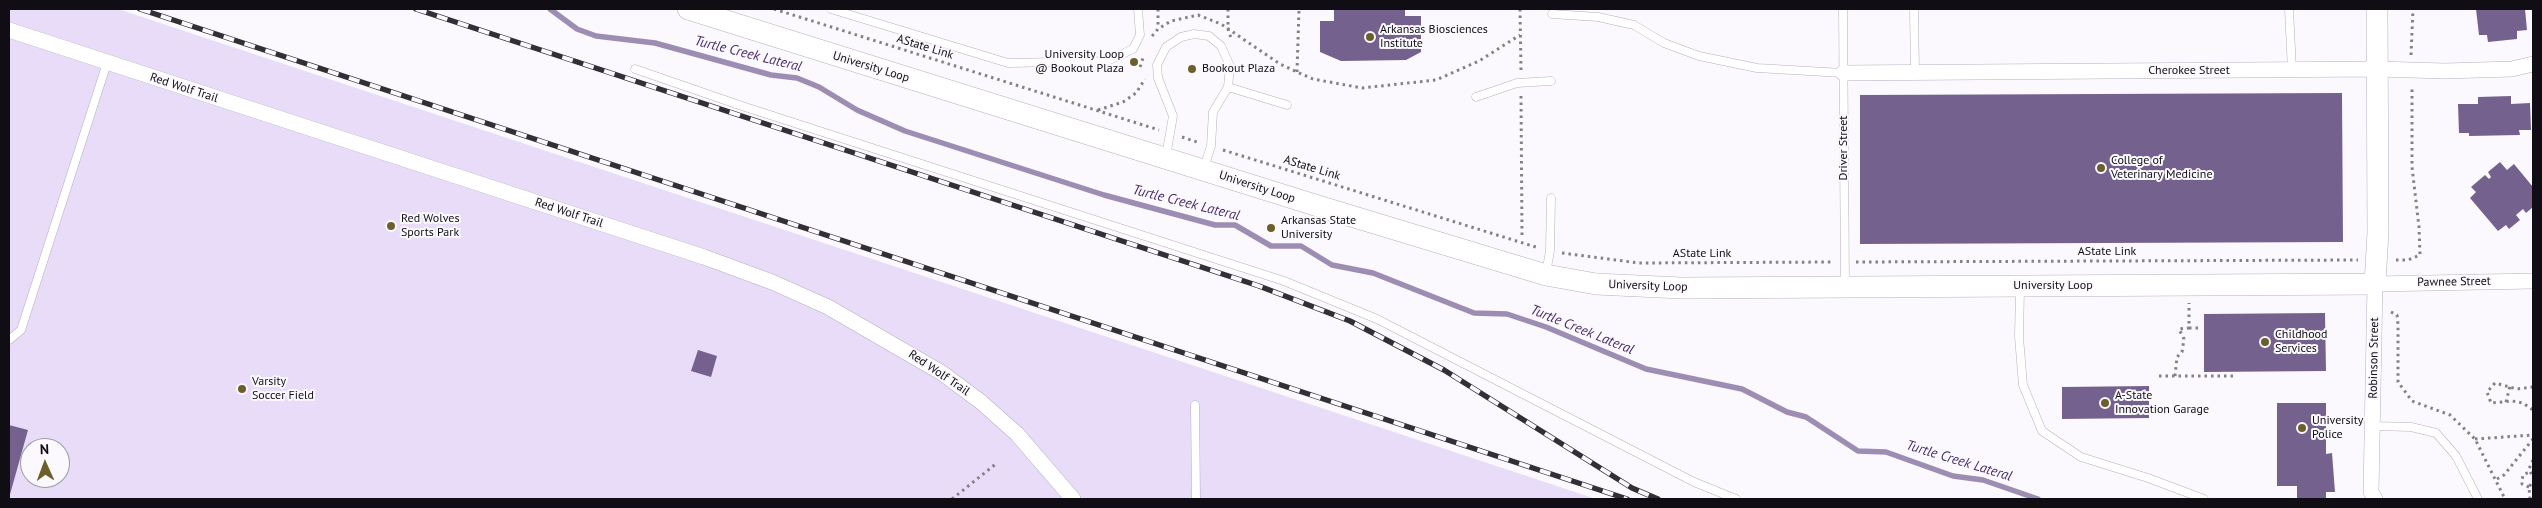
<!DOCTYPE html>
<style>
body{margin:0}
#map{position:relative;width:2542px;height:508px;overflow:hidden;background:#fbf9fd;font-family:"PT Sans",sans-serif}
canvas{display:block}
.frame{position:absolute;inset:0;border:10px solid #100d14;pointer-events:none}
.north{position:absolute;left:20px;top:438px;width:50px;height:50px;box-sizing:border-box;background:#fbf9fd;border:1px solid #9d9ba0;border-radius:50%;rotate:358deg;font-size:14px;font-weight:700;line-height:20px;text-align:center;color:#100d14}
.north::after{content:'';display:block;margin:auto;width:18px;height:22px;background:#6c5f2c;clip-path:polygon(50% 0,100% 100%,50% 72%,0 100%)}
</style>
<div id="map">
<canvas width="2542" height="508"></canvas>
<div class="frame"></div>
<div class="north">N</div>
</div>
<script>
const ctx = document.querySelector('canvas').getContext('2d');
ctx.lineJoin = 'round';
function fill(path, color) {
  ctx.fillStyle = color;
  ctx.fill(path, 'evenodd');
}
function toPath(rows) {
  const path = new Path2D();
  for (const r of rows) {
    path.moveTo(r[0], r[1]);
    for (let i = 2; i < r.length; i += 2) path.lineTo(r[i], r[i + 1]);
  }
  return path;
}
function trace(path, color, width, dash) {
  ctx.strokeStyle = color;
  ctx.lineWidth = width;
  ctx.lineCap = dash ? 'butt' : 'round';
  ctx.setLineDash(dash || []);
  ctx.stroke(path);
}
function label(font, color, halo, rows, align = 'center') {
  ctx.font = font + ' "PT Sans",sans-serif';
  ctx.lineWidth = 4;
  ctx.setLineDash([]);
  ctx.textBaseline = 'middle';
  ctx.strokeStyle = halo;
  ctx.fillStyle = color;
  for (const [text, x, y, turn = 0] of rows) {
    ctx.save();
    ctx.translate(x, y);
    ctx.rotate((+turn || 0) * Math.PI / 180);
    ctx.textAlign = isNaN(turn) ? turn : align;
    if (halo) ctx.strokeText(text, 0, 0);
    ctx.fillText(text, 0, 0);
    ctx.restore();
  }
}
fill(toPath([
 [9,9,118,9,1596,499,9,499],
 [30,448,60,448,60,478,30,478]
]), '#e8dcf8');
trace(toPath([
 [550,9,577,29,596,36,655,43,771,75,797,78,819,87,857,110,905,131,1104,195,1215,225,1235,225,1271,246,1301,246,1332,265,1373,273,1474,313,1507,314,1546,327,1646,369,1742,389,1787,412,1806,417,1858,451,1886,452,1953,476,1983,480,2038,499]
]), '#9d8db3', 5.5);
fill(toPath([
 [1334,9,1405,9,1405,16,1421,16,1421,52,1406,60,1341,61,1320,52,1320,21,1334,21],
 [2476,9,2525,9,2527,30,2517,31,2517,39,2488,42,2487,35,2479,35],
 [2342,93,2343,242,1860,244,1860,95],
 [2511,96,2511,104,2530,103,2531,130,2519,130,2520,135,2469,136,2469,133,2459,133,2458,104,2478,104,2478,97],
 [2500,162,2507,170,2514,164,2533,187,2533,207,2526,213,2523,209,2516,215,2520,220,2509,229,2506,225,2498,231,2470,198,2476,192,2471,187,2485,175,2489,179,2491,177,2488,172],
 [2325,313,2326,371,2204,372,2204,314],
 [698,350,717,356,711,377,691,371],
 [2149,386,2149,418,2062,419,2062,387],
 [2277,403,2326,403,2326,454,2332,453,2335,492,2326,492,2326,499,2297,499,2297,486,2277,486],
 [9,425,28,430,9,498]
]), '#75618e');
const lane = toPath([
 [831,9,1008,63,1107,61,1133,49,1140,35,1138,9],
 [1843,9,1845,286],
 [1914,9,1915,73],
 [2289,9,2292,70],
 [1552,14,1598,17,1634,25,1664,43,1699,56,1757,68,1843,73],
 [635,69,742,106,1284,281,1377,319,1694,482,1736,499],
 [1228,87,1287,105],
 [1476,97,1517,83,1551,81],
 [1166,156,1173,116,1158,78,1157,65,1166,47,1181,37,1194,34,1209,36,1221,46,1230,66,1228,87,1213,112,1211,146,1204,168],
 [1546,273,1550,251,1551,198],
 [2020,289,2019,337,2023,385,2042,431,2081,457,2148,478,2204,499],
 [9,340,21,330,107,63],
 [1195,405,1196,499],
 [2373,426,2411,427,2436,433,2456,456,2478,499]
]);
const street = toPath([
 [9,30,704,257,772,282,828,307,942,373,981,402,1017,434,1073,499],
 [1843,73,2377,69,2445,71,2512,69,2533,64],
 [2375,499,2371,492,2375,284,2533,281]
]);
const secondary = toPath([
 [688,9,1318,206,1546,275,1596,284,1681,288,2375,284,2378,232,2377,9]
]);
trace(lane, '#b7afc2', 9);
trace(street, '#b7afc2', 16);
trace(secondary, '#b7afc2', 22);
trace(toPath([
 [774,9,1159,130],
 [1158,9,1158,28],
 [1228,9,1228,29,1231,38],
 [1520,9,1521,70],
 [1152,36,1158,29,1171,21,1198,15,1221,24,1280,64,1297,72,1313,79,1362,88,1436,80,1479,61,1520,35],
 [2411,55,2413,9],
 [1140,67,1143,58],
 [1297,72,1299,9],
 [1521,96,1522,235],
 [1098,110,1123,102,1136,93,1145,79],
 [1182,137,1200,143],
 [1223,150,1539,248],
 [1562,253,1639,263,1833,262],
 [2396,260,2408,260,2420,255,2419,227,2412,167,2412,86],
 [1856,262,2358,260],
 [2391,312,2397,315,2398,324,2398,382,2412,401,2450,415,2475,439,2505,499],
 [2189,328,2199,328],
 [2159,376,2236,376],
 [2175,376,2177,357,2182,352,2184,339,2179,329,2189,328,2189,303],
 [2533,387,2517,389,2495,383,2487,392,2491,403,2512,401,2523,403,2533,410],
 [2506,402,2510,386],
 [2475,439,2533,435],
 [2533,460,2529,469,2533,477],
 [2497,479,2504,475,2533,439],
 [2529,487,2522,484,2522,481,2523,475,2529,472],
 [952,499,997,463],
 [2530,499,2529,487,2533,481]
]), '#838186', 3, [2.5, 4]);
trace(lane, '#fff', 8);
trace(street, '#fff', 15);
trace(secondary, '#fff', 21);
const rail = toPath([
 [140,9,1627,499],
 [416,9,1259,286,1350,321,1444,370,1632,488,1658,499]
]);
trace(rail, '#323036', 5.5);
trace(rail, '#fbf9fd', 4, [11]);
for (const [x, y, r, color] of [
 [1370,37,5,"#6c5f2c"],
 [1134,62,5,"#6c5f2c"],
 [1192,69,5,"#6c5f2c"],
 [2101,168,5,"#6c5f2c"],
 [391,226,5,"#6c5f2c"],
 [1271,228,5,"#6c5f2c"],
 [2265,342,5,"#6c5f2c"],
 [242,389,5,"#6c5f2c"],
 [2105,403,5,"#6c5f2c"],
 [2302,428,5,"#6c5f2c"]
]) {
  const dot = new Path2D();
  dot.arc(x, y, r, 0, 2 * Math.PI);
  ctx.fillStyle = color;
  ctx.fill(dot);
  trace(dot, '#fbf9fd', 2);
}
label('12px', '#100d14', '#fbf9fd', [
 ["Arkansas Biosciences",1380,30],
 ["Institute",1380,44],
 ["University Loop",1124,55,"right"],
 ["@ Bookout Plaza",1124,69,"right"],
 ["Bookout Plaza",1202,69],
 ["College of",2111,161],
 ["Veterinary Medicine",2111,175],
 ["Red Wolves",401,219],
 ["Sports Park",401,233],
 ["Arkansas State",1281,221],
 ["University",1281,235],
 ["Childhood",2275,335],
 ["Services",2275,349],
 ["Varsity",252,382],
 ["Soccer Field",252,396],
 ["A-State",2115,396],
 ["Innovation Garage",2115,410],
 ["University",2312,421],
 ["Police",2312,435]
], 'left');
label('12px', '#100d14', '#fbf9fd', [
 ["AState Link",925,47,17],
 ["University Loop",871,67,17],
 ["Cherokee Street",2189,71],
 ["Red Wolf Trail",184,88,18],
 ["Driver Street",1844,148,-90],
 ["AState Link",1312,168,17],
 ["University Loop",1257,187,18],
 ["Red Wolf Trail",569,213,18],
 ["AState Link",2107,252],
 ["AState Link",1702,254],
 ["Pawnee Street",2454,282,-1],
 ["University Loop",1648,286,2],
 ["University Loop",2053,286],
 ["Robinson Street",2374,358,-89],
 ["Red Wolf Trail",939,373,34]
]);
label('italic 14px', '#4b2d69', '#fbf9fd', [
 ["Turtle Creek Lateral",748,54,14],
 ["Turtle Creek Lateral",1186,203,14],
 ["Turtle Creek Lateral",1582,330,22],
 ["Turtle Creek Lateral",1959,461,17]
]);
</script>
